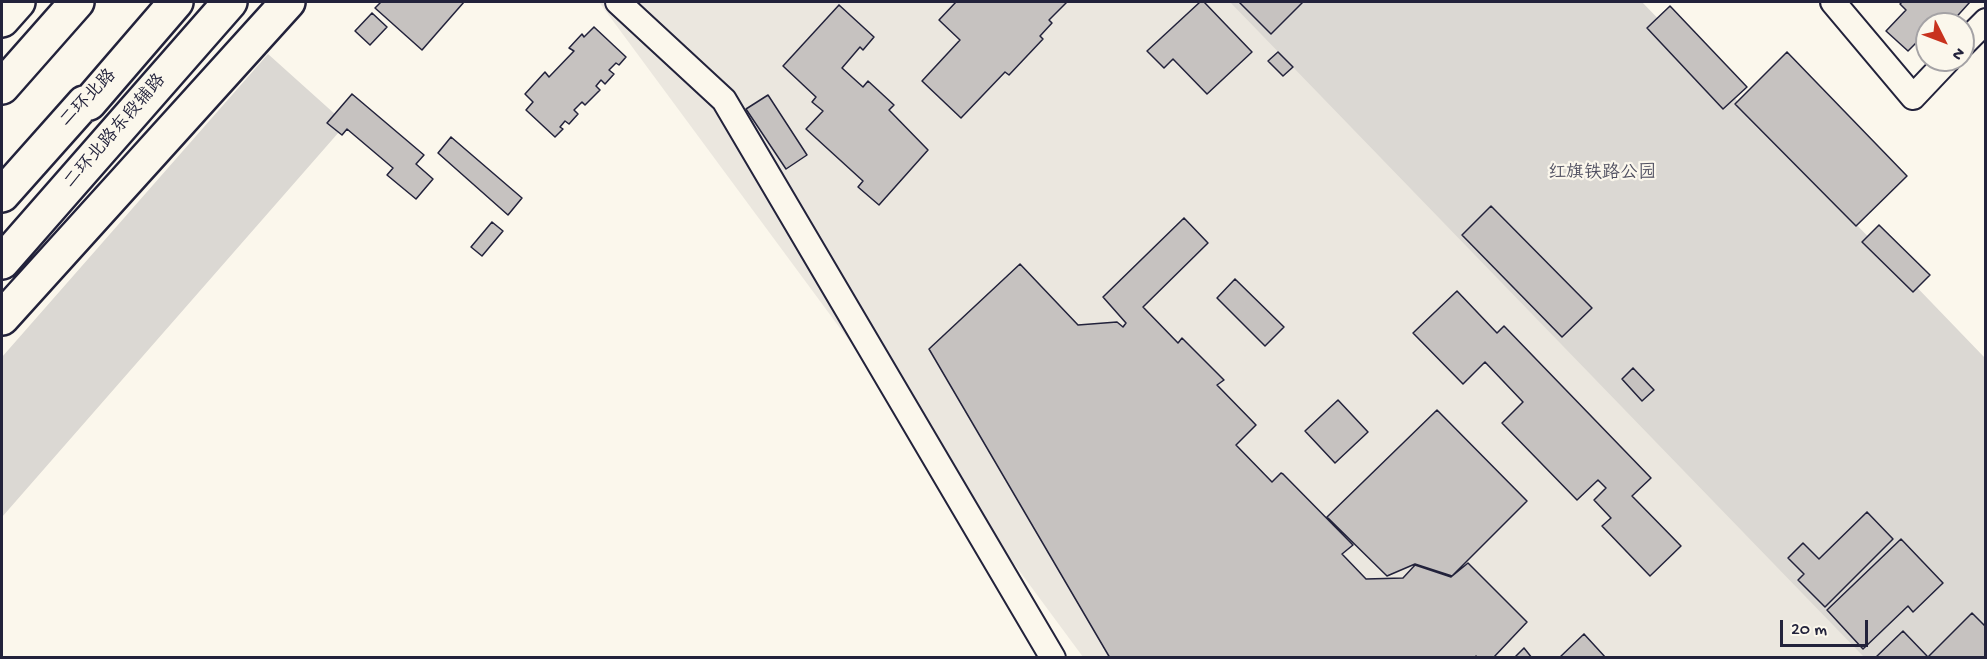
<!DOCTYPE html>
<meta charset="utf-8">
<style>
body{margin:0}
#map{position:relative;width:1987px;height:659px;overflow:hidden;background:#fbf7ec;font-family:"Gochi Hand",sans-serif}
canvas{display:block}
.frame{position:absolute;inset:0;border:3px solid #22223b;pointer-events:none}
.north{position:absolute;left:1915px;top:12px;width:60px;height:60px;box-sizing:border-box;background:#fbf7ec;border:2px solid #a4a2a5;border-radius:50%;rotate:132deg;font-size:16px;font-weight:700;line-height:24px;text-align:center;color:#22223b}
.north::after{content:'';display:block;margin:auto;width:21px;height:27px;background:#c8321e;clip-path:polygon(50% 0,100% 100%,50% 72%,0 100%)}
.scale{position:absolute;left:1780px;top:620px;width:88px;height:27px;box-sizing:border-box;border:3px solid #22223b;border-top:0;padding-left:8px;font-size:18px;line-height:21px;white-space:nowrap;color:#22223b;-webkit-text-stroke:4px #fbf7ec;paint-order:stroke}
</style>
<div id="map">
<canvas width="1987" height="659"></canvas>
<div class="frame"></div>
<div class="north">N</div>
<div class="scale">20 m</div>
</div>
<script>
const ctx = document.querySelector('canvas').getContext('2d');
ctx.lineJoin = 'round';
function fill(path, color) {
  ctx.fillStyle = color;
  ctx.fill(path, 'evenodd');
}
function toPath(rows) {
  const path = new Path2D();
  for (const r of rows) {
    path.moveTo(r[0], r[1]);
    for (let i = 2; i < r.length; i += 2) path.lineTo(r[i], r[i + 1]);
  }
  return path;
}
function trace(path, color, width, dash) {
  ctx.strokeStyle = color;
  ctx.lineWidth = width;
  ctx.lineCap = dash ? 'butt' : 'round';
  ctx.setLineDash(dash || []);
  ctx.stroke(path);
}
function label(font, color, halo, rows, align = 'center') {
  ctx.font = font + ' "Gochi Hand","LXGW WenKai TC",sans-serif';
  ctx.lineWidth = 4.5;
  ctx.setLineDash([]);
  ctx.textBaseline = 'middle';
  ctx.strokeStyle = halo;
  ctx.fillStyle = color;
  for (const [text, x, y, turn = 0] of rows) {
    ctx.save();
    ctx.translate(x, y);
    ctx.rotate((+turn || 0) * Math.PI / 180);
    ctx.textAlign = isNaN(turn) ? turn : align;
    if (halo) ctx.strokeText(text, 0, 0);
    ctx.fillText(text, 0, 0);
    ctx.restore();
  }
}
fill(toPath([
 [599,2,1383,2,1985,657,1083,657]
]), '#ebe7df');
fill(toPath([
 [1230,2,1642,2,1985,358,1985,657,1864,657],
 [268,54,346,124,2,517,2,357]
]), '#dbd8d3');
const building = toPath([
 [381,2,464,2,422,50,375,8,381,2],
 [956,2,1067,2,1049,20,1052,23,1040,36,1043,39,1009,75,1005,72,961,118,922,81,960,40,939,20,956,2],
 [1200,2,1204,2,1252,52,1207,94,1173,59,1164,68,1147,51,1200,2],
 [1239,2,1303,2,1271,34,1239,2],
 [1902,2,1970,2,1950,24,1927,24,1926,50,1917,42,1908,51,1886,31,1906,10,1900,4,1902,2],
 [839,5,874,37,863,50,860,47,842,68,863,87,868,81,894,105,889,110,928,150,879,205,858,187,863,181,806,129,823,111,812,102,816,97,783,66,839,5],
 [1670,6,1747,87,1723,109,1647,28,1670,6],
 [372,13,387,27,370,45,355,31,372,13],
 [594,27,626,57,619,65,616,63,609,70,614,74,605,84,601,80,596,86,600,90,585,105,582,102,574,110,578,114,569,124,565,121,560,127,563,129,555,137,526,110,533,102,525,94,545,72,549,77,574,51,569,48,582,34,584,37,594,27],
 [1278,52,1293,67,1283,76,1268,61,1278,52],
 [1787,52,1907,176,1856,226,1735,104,1787,52],
 [352,94,424,155,416,164,433,179,416,199,387,175,393,168,347,129,342,135,327,123,352,94],
 [768,95,807,155,786,169,746,109,768,95],
 [451,137,522,198,508,215,438,153,451,137],
 [1491,206,1592,308,1562,337,1462,235,1491,206],
 [1184,218,1208,243,1143,307,1178,343,1182,338,1224,380,1217,385,1256,425,1236,445,1272,482,1281,473,1283,474,1352,544,1353,545,1342,554,1366,579,1403,578,1415,565,1451,577,1468,563,1527,622,1493,658,1478,658,1476,656,1476,658,1110,658,929,349,1020,264,1078,325,1117,322,1123,327,1126,323,1103,297,1184,218],
 [492,222,503,231,482,256,471,247,492,222],
 [1879,225,1930,275,1913,292,1862,242,1879,225],
 [1235,279,1284,327,1265,346,1217,298,1235,279],
 [1457,291,1497,333,1504,326,1651,478,1632,496,1681,546,1650,576,1602,526,1611,518,1594,500,1606,488,1598,480,1577,500,1502,423,1523,402,1485,362,1463,384,1413,333,1457,291],
 [1633,368,1654,390,1642,401,1622,379,1633,368],
 [1338,400,1368,432,1335,463,1305,431,1338,400],
 [1437,410,1527,501,1452,576,1415,564,1387,576,1327,517,1437,410],
 [1867,512,1893,539,1825,607,1798,580,1804,574,1788,558,1803,543,1819,559,1867,512],
 [1901,539,1943,583,1913,612,1908,606,1863,649,1827,610,1901,539],
 [1972,613,1986,627,1986,658,1927,658,1972,613],
 [1903,631,1927,656,1925,658,1875,658,1903,631],
 [1584,634,1606,658,1559,658,1584,634],
 [1524,648,1532,658,1514,658,1524,648]
]);
fill(building, '#c6c2c0');
trace(building, '#22223b', 1.5);
const street = toPath([
 [618,2,724,100,1053,658],
 [1833,2,1913,97,1948,60],
 [1963,44,1986,21]
]);
const secondary = toPath([
 [2,20,18,2],
 [2,262,230,2],
 [2,318,288,2]
]);
const highway = toPath([
 [2,87,77,2],
 [2,195,84,103,89,103,176,2]
]);
trace(street, '#22223b', 28);
trace(secondary, '#22223b', 38);
trace(highway, '#22223b', 38);
trace(street, '#fbf7ec', 24);
trace(secondary, '#fbf7ec', 33);
trace(highway, '#fbf7ec', 33);
label('18px', '#22223b', '#fbf7ec', [
 ["二环北路",89,99,-46],
 ["二环北路东段辅路",116,132,-49]
]);
label('18px', '#505061', '#fbf7ec', [
 ["红旗铁路公园",1602,174]
]);
</script>
